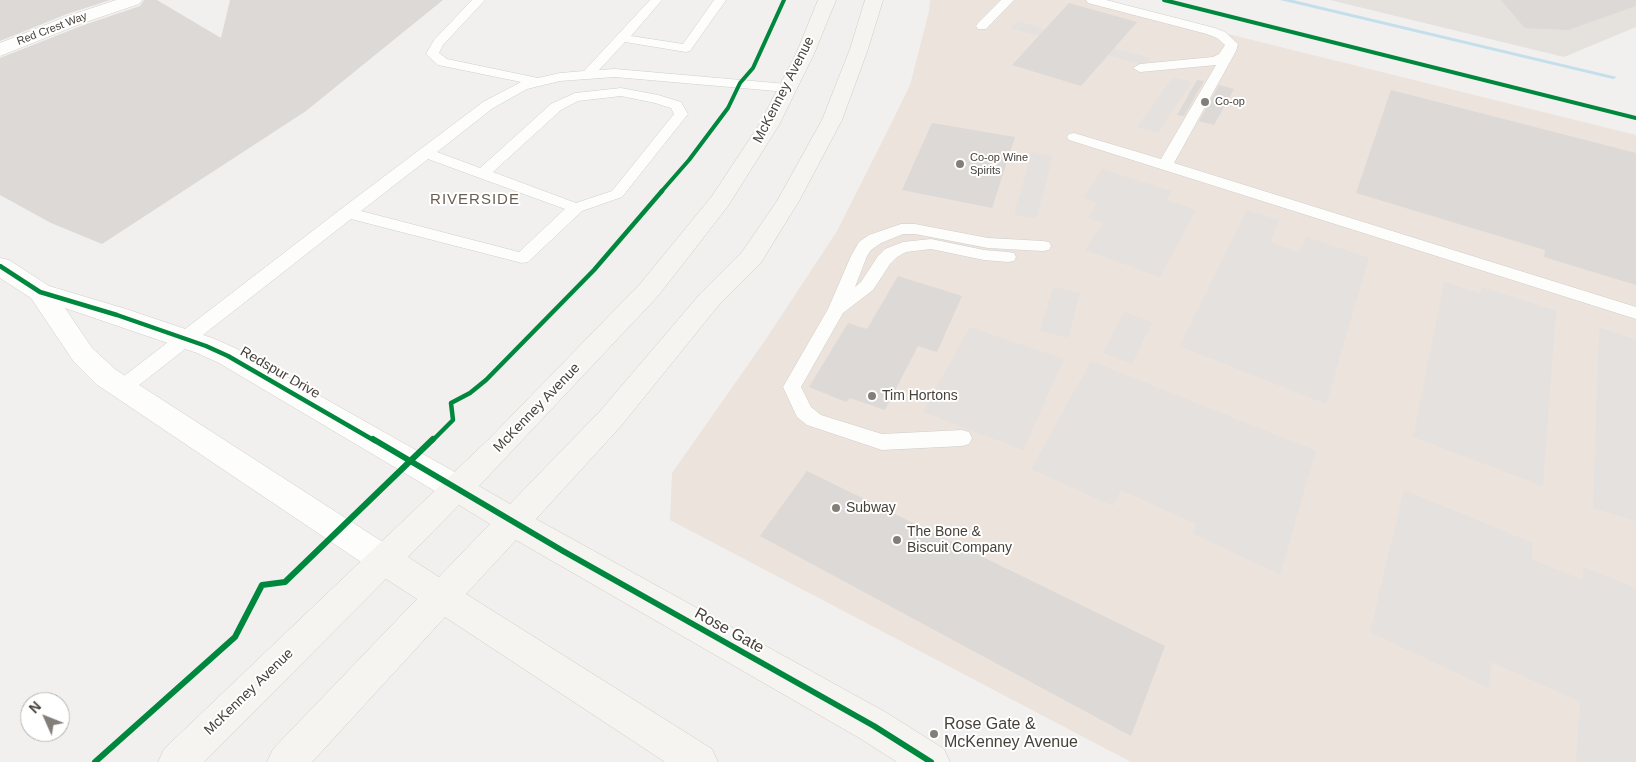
<!DOCTYPE html>
<style>
body{margin:0}
#map{position:relative;width:1636px;height:762px;overflow:hidden;background:#f2f0ee;font-family:Helvetica,sans-serif}
canvas{display:block}
.north{position:absolute;left:20px;top:692px;width:50px;height:50px;box-sizing:border-box;background:#fff;border:1px solid #b6b3b0;border-radius:50%;rotate:314deg;font-size:14px;font-weight:700;line-height:20px;text-align:center;color:#48413a}
.north::after{content:'';display:block;margin:auto;width:18px;height:22px;background:#847e79;clip-path:polygon(50% 0,100% 100%,50% 72%,0 100%)}
</style>
<div id="map">
<canvas width="1636" height="762"></canvas>
<div class="north">N</div>
</div>
<script>
const ctx = document.querySelector('canvas').getContext('2d');
ctx.lineJoin = 'round';
function fill(path, color) {
  ctx.fillStyle = color;
  ctx.fill(path, 'evenodd');
}
function toPath(rows) {
  const path = new Path2D();
  for (const r of rows) {
    path.moveTo(r[0], r[1]);
    for (let i = 2; i < r.length; i += 2) path.lineTo(r[i], r[i + 1]);
  }
  return path;
}
function trace(path, color, width, dash) {
  ctx.strokeStyle = color;
  ctx.lineWidth = width;
  ctx.lineCap = dash ? 'butt' : 'round';
  ctx.setLineDash(dash || []);
  ctx.stroke(path);
}
function label(font, color, halo, rows, align = 'center') {
  ctx.font = font + ' Helvetica,sans-serif';
  ctx.lineWidth = 4;
  ctx.setLineDash([]);
  ctx.textBaseline = 'middle';
  ctx.strokeStyle = halo;
  ctx.fillStyle = color;
  for (const [text, x, y, turn = 0] of rows) {
    ctx.save();
    ctx.translate(x, y);
    ctx.rotate((+turn || 0) * Math.PI / 180);
    ctx.textAlign = isNaN(turn) ? turn : align;
    if (halo) ctx.strokeText(text, 0, 0);
    ctx.fillText(text, 0, 0);
    ctx.restore();
  }
}
fill(toPath([
 [1330,0,1636,0,1636,27,1564,57]
]), '#e5e1dc');
fill(toPath([
 [930,0,1091,0,1636,135,1636,762,1131,762,670,520,672,473,766,339,837,231,889,128,910,85,929,11]
]), '#ece3dc');
fill(toPath([
 [1017,21,1086,41,1150,58,1144,65,1011,28],
 [1173,77,1192,82,1158,133,1137,127],
 [1032,152,1053,156,1036,219,1014,215],
 [1102,169,1171,191,1166,200,1196,210,1160,277,1085,250,1103,223,1088,218,1097,203,1083,198],
 [1247,210,1279,220,1270,242,1298,252,1307,237,1369,258,1326,404,1180,346],
 [1444,282,1480,294,1482,287,1556,311,1543,486,1413,437],
 [1053,287,1080,293,1068,338,1040,331],
 [1124,312,1152,322,1132,364,1103,353],
 [970,327,1064,359,1023,450,923,412],
 [1599,327,1636,340,1636,521,1593,508],
 [1091,361,1316,451,1280,574,1193,534,1196,524,1121,490,1113,506,1031,469],
 [1404,490,1533,543,1531,559,1582,580,1584,567,1636,588,1636,762,1576,762,1580,702,1492,662,1488,688,1370,632]
]), '#e4e1df');
fill(toPath([
 [1280,0,1293,0,1617,77,1613,79,1280,0]
]), '#c3dfeb');
fill(toPath([
 [0,0,110,0,67,14,0,41],
 [144,0,157,0,221,38,230,0,443,0,306,111,102,244,51,223,0,195,0,58,81,26,140,6],
 [1501,0,1636,0,1636,6,1568,30,1525,28],
 [1069,3,1137,22,1081,86,1012,65],
 [1197,80,1204,81,1184,116,1177,115],
 [1219,85,1234,89,1214,125,1199,121],
 [1391,90,1636,153,1636,285,1544,257,1545,250,1356,193],
 [932,123,1015,137,992,208,902,190],
 [898,276,962,296,937,352,918,346,885,410,850,398,846,402,809,387,848,323,867,329],
 [807,471,1165,646,1131,736,760,536]
]), '#dcd9d6');
const lane = toPath([
 [472,0,485,0,443,45,439,53,447,59,538,78,560,73,584,71,650,0,662,0,631,36,683,44,714,0,726,0,690,51,686,52,625,42,599,70,615,69,787,84,794,88,787,92,615,77,560,81,527,89,493,108,437,152,480,168,551,104,575,93,621,88,658,95,681,102,688,114,622,197,582,211,528,262,522,263,351,219,129,393,122,395,115,393,113,388,115,383,341,209,483,102,521,82,438,65,426,54,434,40,472,0],
 [621,96,655,103,671,108,674,114,612,191,576,203,493,172,561,110,578,101,621,96],
 [428,159,477,177,565,209,519,252,361,211,428,159],
 [1001,0,1014,0,986,29,978,29,976,26,978,23,1001,0],
 [1086,0,1106,0,1215,28,1225,32,1238,44,1236,51,1174,163,1636,307,1636,319,1069,140,1067,137,1069,134,1074,133,1161,159,1216,65,1140,72,1133,68,1140,64,1213,57,1219,54,1225,45,1217,38,1207,34,1088,3,1086,0],
 [901,224,915,224,988,238,1043,241,1049,242,1051,246,1049,250,1043,251,988,248,915,234,903,234,881,243,871,250,867,256,855,287,861,282,878,256,885,249,903,242,931,239,984,250,1008,252,1014,253,1016,257,1014,261,1008,262,984,260,931,249,906,252,897,257,890,264,873,290,843,313,801,387,811,407,821,415,882,434,962,430,969,432,972,438,969,444,962,446,882,450,807,425,797,417,783,387,828,309,851,256,859,242,869,235,901,224]
]);
const street = toPath([
 [116,0,142,0,139,4,80,24,0,56,0,43,68,16,116,0],
 [0,258,9,260,49,286,126,309,215,339,237,349,467,479,471,488,467,497,456,501,445,497,219,363,197,353,65,308,92,348,116,370,395,550,400,560,395,570,384,574,373,570,96,384,74,362,31,298,0,278,0,258]
]);
const secondary = toPath([
 [818,0,836,0,814,54,779,125,728,206,658,296,479,486,510,504,601,410,700,294,742,252,777,201,822,120,850,49,865,0,883,0,868,49,842,120,799,201,760,264,718,306,621,426,536,519,887,713,944,749,950,762,897,762,861,739,516,540,466,594,712,749,718,762,665,762,445,617,312,762,267,762,273,749,417,599,386,579,204,762,158,762,164,749,489,439,640,284,712,196,759,125,796,54,818,0],
 [459,505,490,524,439,577,408,557,459,505]
]);
trace(lane, '#d0cecb', 1);
trace(street, '#d0cecb', 1);
trace(secondary, '#d0ccc5', 1);
fill(lane, '#fdfdfc');
fill(street, '#fdfdfc');
fill(secondary, '#f6f4f1');
trace(toPath([
 [1164,0,1636,118],
 [661,192,689,160,728,108,740,83,753,68,784,0]
]), '#00873e', 4);
trace(toPath([
 [0,266,40,292,117,315,206,346,228,356,375,441],
 [432,441,453,420,451,403,470,393,486,380,594,270,662,191]
]), '#00873e', 4.5);
trace(toPath([
 [373,439,563,551,874,726,931,762],
 [95,762,235,637,262,585,285,582,433,439]
]), '#00873e', 6);
for (const [x, y, r, color] of [
 [1205,102,5,"#847e79"],
 [960,164,5,"#847e79"],
 [872,396,5,"#847e79"],
 [836,508,5,"#847e79"],
 [897,540,5,"#847e79"],
 [934,734,5,"#847e79"]
]) {
  const dot = new Path2D();
  dot.arc(x, y, r, 0, 2 * Math.PI);
  ctx.fillStyle = color;
  ctx.fill(dot);
  trace(dot, '#fff', 2);
}
label('11px', '#48413a', '#fff', [
 ["Red Crest Way",52,29,-21]
]);
label('11px', '#48413a', '#fff', [
 ["Co-op",1215,102],
 ["Co-op Wine",970,158],
 ["Spirits",970,171]
], 'left');
label('14px', '#48413a', '#fff', [
 ["McKenney Avenue",784,90,-63],
 ["Redspur Drive",280,373,30],
 ["McKenney Avenue",537,408,-46],
 ["McKenney Avenue",249,692,-44]
]);
label('14px', '#48413a', '#fff', [
 ["Tim Hortons",882,396],
 ["Subway",846,508],
 ["The Bone &",907,532],
 ["Biscuit Company",907,548]
], 'left');
ctx.letterSpacing = '1px';
label('15px', '#6a5e52', '#fff', [
 ["RIVERSIDE",475,200]
]);
ctx.letterSpacing = '0px';
label('16px', '#48413a', '#fff', [
 ["Rose Gate",729,631,29]
]);
label('16px', '#48413a', '#fff', [
 ["Rose Gate &",944,725],
 ["McKenney Avenue",944,743]
], 'left');
</script>
